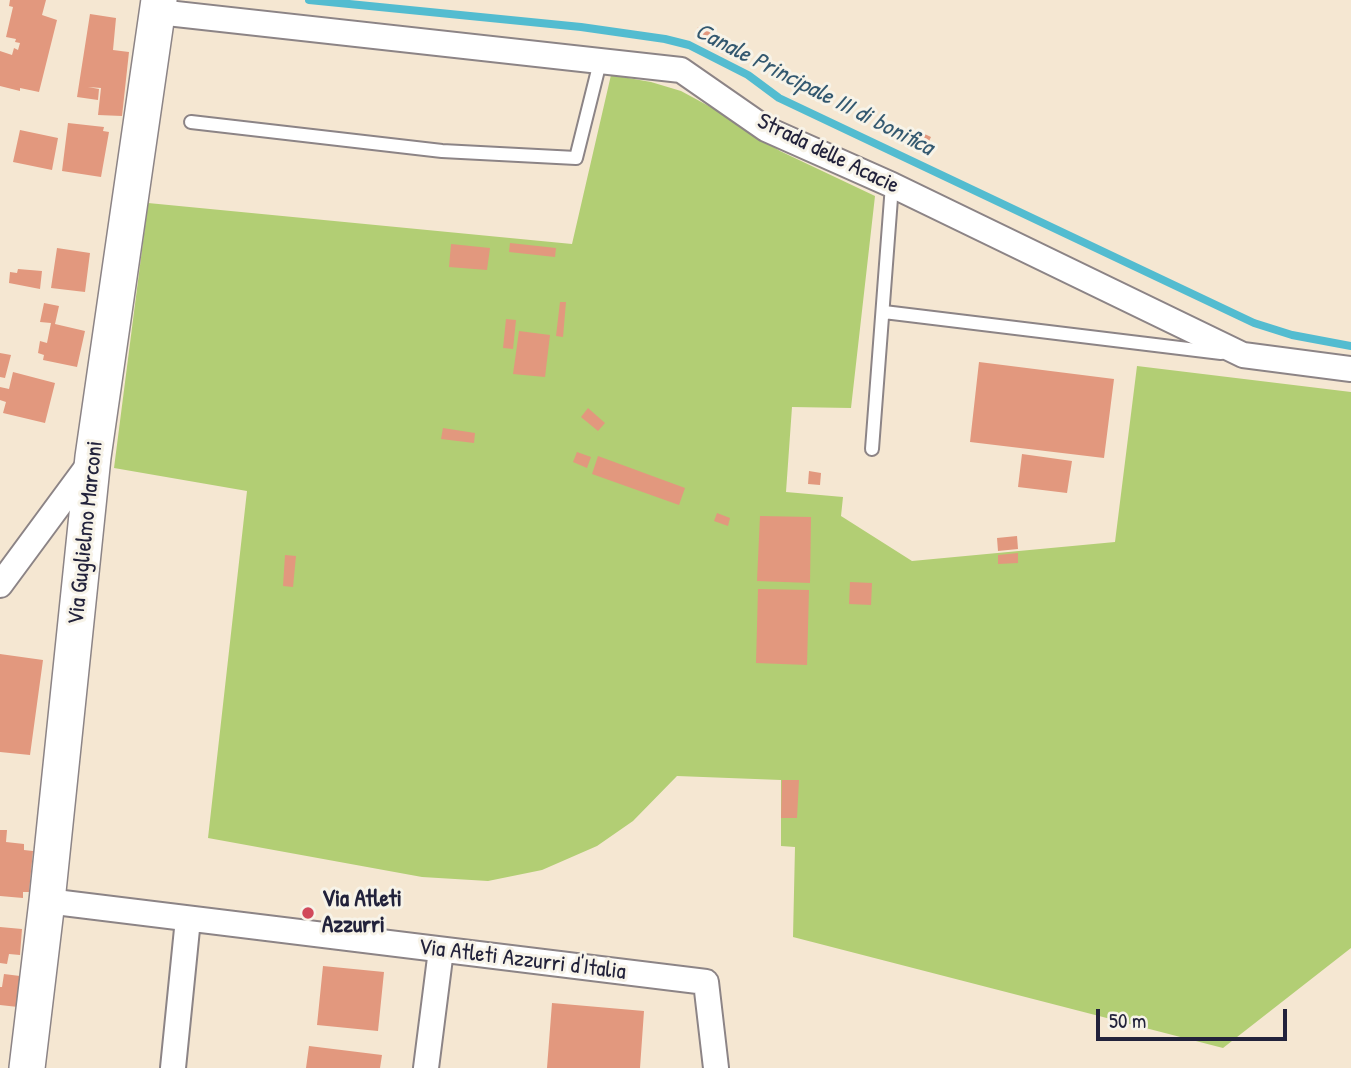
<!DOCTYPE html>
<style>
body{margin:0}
#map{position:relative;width:1351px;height:1068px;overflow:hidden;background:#f5e7d2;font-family:"Patrick Hand",sans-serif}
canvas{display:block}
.scale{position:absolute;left:1096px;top:1009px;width:191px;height:32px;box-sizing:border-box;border:4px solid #22223b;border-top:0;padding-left:9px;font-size:21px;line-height:24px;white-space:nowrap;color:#22223b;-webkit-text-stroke:5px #f7f3e8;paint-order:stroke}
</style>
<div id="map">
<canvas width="1351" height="1068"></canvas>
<div class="scale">50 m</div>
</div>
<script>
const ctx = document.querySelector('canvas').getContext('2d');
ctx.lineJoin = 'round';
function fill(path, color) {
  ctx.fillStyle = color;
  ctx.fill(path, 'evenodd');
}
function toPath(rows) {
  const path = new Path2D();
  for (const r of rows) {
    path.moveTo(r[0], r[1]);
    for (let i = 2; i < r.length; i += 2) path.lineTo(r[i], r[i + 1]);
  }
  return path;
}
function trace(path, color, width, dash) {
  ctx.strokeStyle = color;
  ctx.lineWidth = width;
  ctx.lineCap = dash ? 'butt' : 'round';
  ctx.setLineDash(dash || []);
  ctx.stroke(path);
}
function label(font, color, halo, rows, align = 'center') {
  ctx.font = font + ' "Patrick Hand",sans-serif';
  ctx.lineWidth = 6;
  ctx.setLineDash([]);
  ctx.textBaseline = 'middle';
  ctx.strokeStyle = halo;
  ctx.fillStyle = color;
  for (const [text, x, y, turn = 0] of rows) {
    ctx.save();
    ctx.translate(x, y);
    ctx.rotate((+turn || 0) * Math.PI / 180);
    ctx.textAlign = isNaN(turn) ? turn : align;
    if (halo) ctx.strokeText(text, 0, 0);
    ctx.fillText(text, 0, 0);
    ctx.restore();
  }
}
fill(toPath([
 [611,75,651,82,681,91,718,111,780,151,875,196,851,408,792,407,786,492,843,497,841,516,912,561,1115,542,1137,366,1351,392,1351,948,1223,1048,793,937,795,847,781,846,781,780,677,776,633,821,597,846,542,870,488,881,422,877,208,838,247,491,114,468,148,203,572,244]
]), '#b2ce74');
trace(toPath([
 [309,0,581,27,665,39,689,45,748,75,779,98,1254,323,1292,335,1351,346]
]), '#53bcd0', 8);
fill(toPath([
 [10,0,46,0,42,15,57,20,39,92,20,88,20,91,0,86,0,51,12,55,14,48,18,50,20,43,15,42,16,39,6,37,13,7,9,6],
 [90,14,116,18,113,50,129,52,122,116,98,115,101,88,88,87,99,89,98,100,77,97],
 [698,27,713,33,708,42,694,36],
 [68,123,104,127,103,131,109,132,101,177,62,171],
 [20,130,58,138,52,170,13,162],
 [916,130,931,137,925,149,909,141],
 [510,243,556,248,555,257,509,252],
 [451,244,490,248,487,270,449,267],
 [57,248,90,253,85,292,51,288],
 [18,269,42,271,40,289,9,283,10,272,17,273],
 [560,302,566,302,563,337,556,336],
 [44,303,59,306,55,324,85,331,77,367,43,360,44,355,38,353,40,341,47,343,51,323,40,322],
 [506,319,516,320,513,349,503,348],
 [519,331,550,335,545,377,513,374],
 [0,353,11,355,5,378,0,377],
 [979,362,1114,379,1104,458,970,442],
 [13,372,55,383,45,423,3,413,6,402,0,400,0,387,9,389],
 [588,408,605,423,598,431,581,417],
 [443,428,475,433,474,443,441,439],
 [577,452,591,457,587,468,573,462],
 [1022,454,1072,461,1067,493,1018,487],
 [598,456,685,488,679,505,592,474],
 [809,471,821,473,820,485,808,484],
 [717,513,730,518,728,526,714,521],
 [760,516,811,517,810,583,757,581],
 [1017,536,1018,549,998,551,997,538],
 [1018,553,1018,563,998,564,998,555],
 [285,555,296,556,293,587,283,586],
 [850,582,872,583,871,605,849,604],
 [758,589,809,590,807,665,756,663],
 [0,654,43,660,30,755,0,752],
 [782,780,799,780,797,818,781,818],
 [0,830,7,830,6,842,24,844,24,850,33,851,29,892,23,892,23,898,0,896],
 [0,927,22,929,20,955,9,954,7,964,0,963],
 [323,966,384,972,378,1031,317,1025],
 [4,974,20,976,18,1007,0,1005,0,987,2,987],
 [552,1003,644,1011,640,1068,547,1068],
 [309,1046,382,1055,380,1068,306,1068]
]), '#e2987e');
const lane = toPath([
 [191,122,442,151,576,158,600,62],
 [884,312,1221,353],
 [872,449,892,185]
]);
const street = toPath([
 [158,12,681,70,766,129,892,185,1243,355,1351,369],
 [0,585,93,459],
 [47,901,706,982,716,1068],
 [173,1068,188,919],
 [426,1068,441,950]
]);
const secondary = toPath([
 [27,1068,47,901,93,457,159,0]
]);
trace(lane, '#8c8486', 16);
trace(street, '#8c8486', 28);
trace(secondary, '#8c8486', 38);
trace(lane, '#fff', 12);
trace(street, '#fff', 24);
trace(secondary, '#fff', 35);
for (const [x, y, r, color] of [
 [308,913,7,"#d1495b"]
]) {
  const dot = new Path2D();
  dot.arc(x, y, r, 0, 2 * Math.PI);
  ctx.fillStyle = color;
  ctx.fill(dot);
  trace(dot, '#f7f3e8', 2.5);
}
label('23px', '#22223b', '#f7f3e8', [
 ["Strada delle Acacie",828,154,26],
 ["Via Guglielmo Marconi",86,533,-84],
 ["Via Atleti Azzurri d'Italia",522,960,7]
]);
label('bold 23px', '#22223b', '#f7f3e8', [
 ["Via Atleti",322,900],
 ["Azzurri",322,926]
], 'left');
label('italic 24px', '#33586f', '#f7f3e8', [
 ["Canale Principale III di bonifica",814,90,27]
]);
</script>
